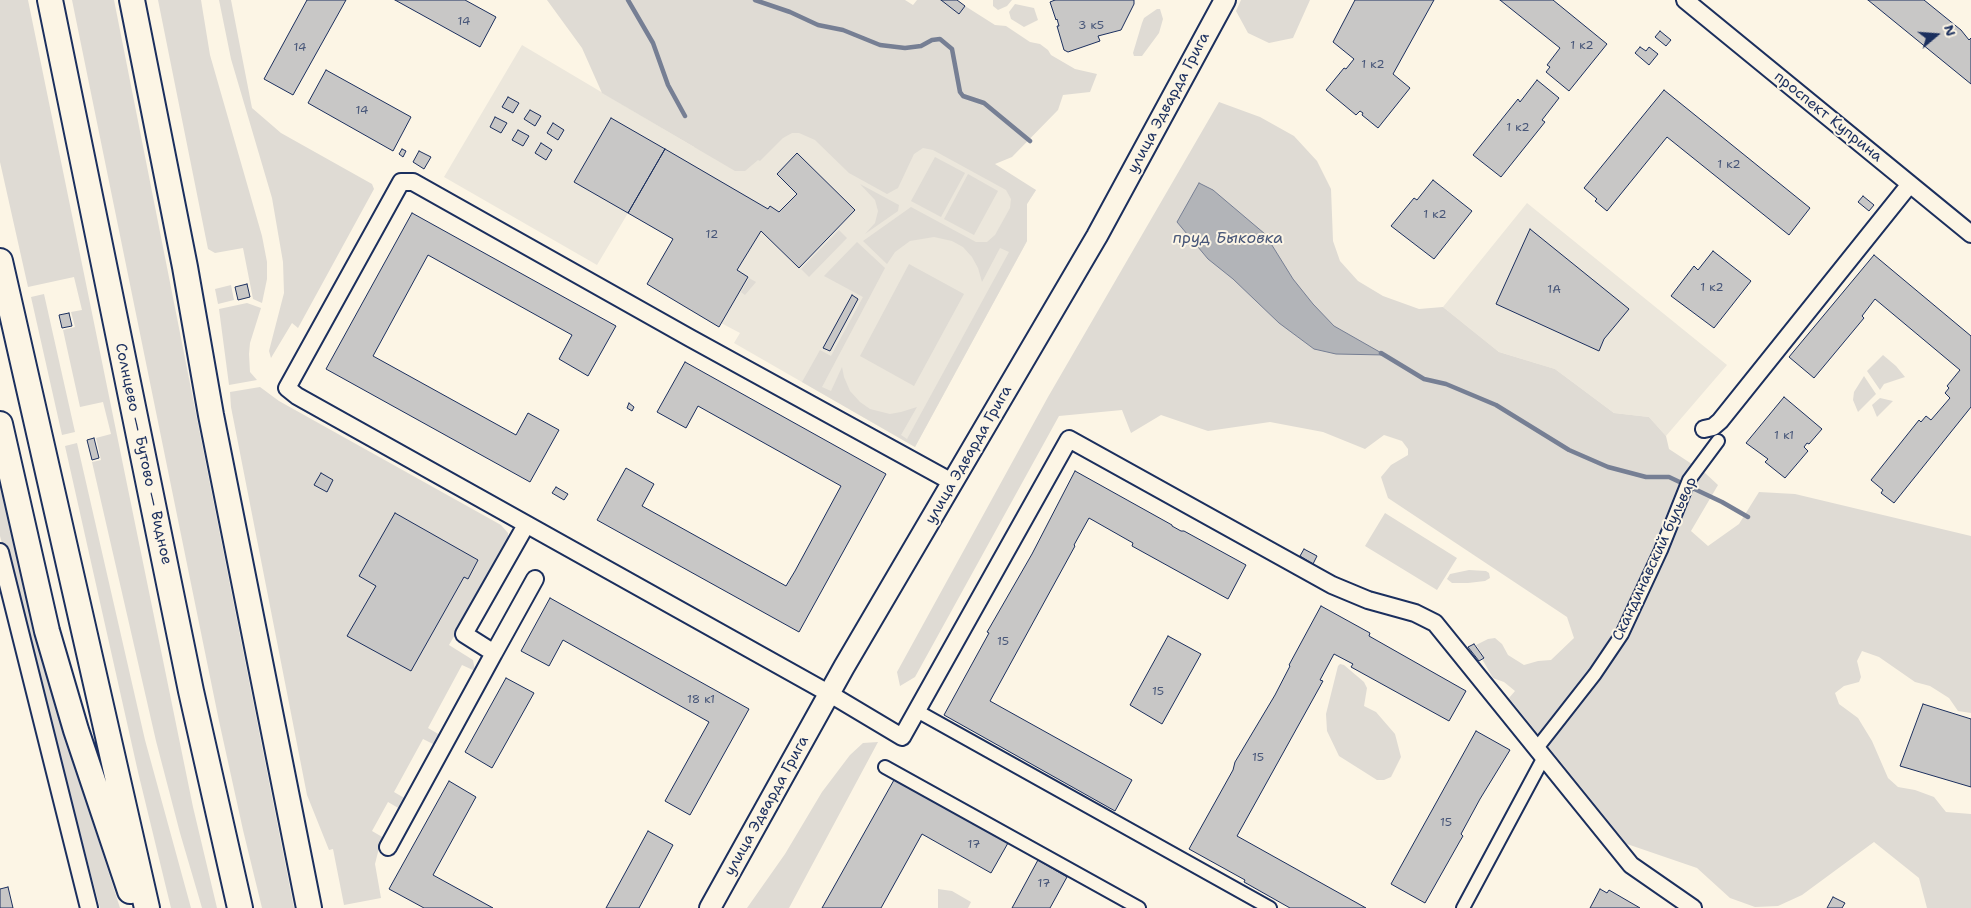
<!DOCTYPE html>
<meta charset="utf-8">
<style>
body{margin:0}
#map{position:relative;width:1971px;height:908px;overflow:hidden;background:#fcf5e5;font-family:"Shantell Sans",sans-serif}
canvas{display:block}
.north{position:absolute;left:1911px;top:10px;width:50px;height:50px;-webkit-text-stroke:4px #fcf5e5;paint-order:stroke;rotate:72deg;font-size:14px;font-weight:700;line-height:20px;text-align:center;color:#1b2f5e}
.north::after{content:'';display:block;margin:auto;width:18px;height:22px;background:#1b2f5e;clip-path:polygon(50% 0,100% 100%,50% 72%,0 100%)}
</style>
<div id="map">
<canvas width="1971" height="908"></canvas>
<div class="north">N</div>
</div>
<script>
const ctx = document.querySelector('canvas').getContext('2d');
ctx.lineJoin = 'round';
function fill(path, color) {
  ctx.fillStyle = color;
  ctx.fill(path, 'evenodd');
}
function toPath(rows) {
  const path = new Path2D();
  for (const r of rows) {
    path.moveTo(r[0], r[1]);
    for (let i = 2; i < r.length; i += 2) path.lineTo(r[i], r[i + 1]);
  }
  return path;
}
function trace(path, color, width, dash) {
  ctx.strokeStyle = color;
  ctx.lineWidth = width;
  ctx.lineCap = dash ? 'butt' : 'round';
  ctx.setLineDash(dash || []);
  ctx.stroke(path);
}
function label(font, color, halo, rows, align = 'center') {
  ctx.font = font + ' "Shantell Sans",sans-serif';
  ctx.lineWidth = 4;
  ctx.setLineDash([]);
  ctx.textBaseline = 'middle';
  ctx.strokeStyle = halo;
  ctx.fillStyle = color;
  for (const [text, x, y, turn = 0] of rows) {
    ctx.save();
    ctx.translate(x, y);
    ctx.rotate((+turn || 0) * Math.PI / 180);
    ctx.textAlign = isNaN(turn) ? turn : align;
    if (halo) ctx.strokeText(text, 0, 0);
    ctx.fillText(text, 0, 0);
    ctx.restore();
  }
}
fill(toPath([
 [522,45,694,147,771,73,1036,190,1027,204,1027,241,915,447,734,343,740,333,721,323,719,327,647,284,673,239,628,213,597,265,444,177],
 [1527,203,1727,365,1666,436,1649,417,1614,413,1555,369,1499,352,1443,307]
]), '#ece7dc');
fill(toPath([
 [0,0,28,0,193,807,217,908,202,908,180,833,156,741,92,462,101,460,96,438,111,434,103,402,80,407,63,330,75,327,71,312,82,310,74,277,28,287,0,162],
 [72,0,114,0,294,908,262,908,243,830,219,721],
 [158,0,201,0,210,55,262,236,267,262,267,279,262,303,253,299,243,248,215,253,208,249],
 [219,0,231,0,252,108,281,133,372,184,374,189,298,328,292,323,271,358,269,351,284,293,283,262,272,198,231,59],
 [547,0,905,0,913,5,917,0,941,0,959,14,965,6,995,25,1006,26,1030,42,1040,44,1048,50,1051,55,1075,69,1097,74,1090,92,1063,95,1058,110,1012,157,995,164,1036,190,1027,204,1027,241,915,447,802,382,820,350,831,356,863,297,824,276,857,242,885,268,822,387,831,391,842,367,844,377,850,391,860,402,870,409,890,414,901,412,917,407,901,435,907,439,1009,252,1000,248,982,282,978,268,972,257,963,247,952,241,934,237,910,241,895,252,887,264,863,241,911,207,976,242,987,242,995,235,1010,208,1011,199,1006,190,933,150,923,148,914,154,898,188,887,194,849,173,815,140,799,133,792,133,783,138,760,161,758,160,745,171,735,171,602,93,582,48],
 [993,0,1012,0,1007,6,998,10,993,6],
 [1241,0,1310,0,1293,38,1269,43,1248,33,1236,11],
 [1015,4,1034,8,1038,20,1024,27,1011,19,1009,12],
 [1157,9,1160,9,1163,19,1159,33,1142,56,1134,56,1133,53,1142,23,1144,18],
 [1219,102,1260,117,1294,136,1317,161,1331,189,1333,241,1340,261,1358,281,1383,296,1419,309,1443,307,1499,352,1555,369,1614,413,1649,417,1666,436,1669,449,1704,472,1718,485,1691,531,1708,546,1739,524,1759,492,1795,494,1971,536,1971,713,1958,711,1949,698,1930,686,1915,682,1879,657,1862,651,1857,661,1861,677,1859,682,1844,686,1835,693,1839,704,1858,718,1872,741,1888,778,1898,787,1915,790,1934,797,1946,812,1971,814,1971,908,1927,908,1919,878,1874,842,1802,895,1778,906,1755,907,1730,898,1697,868,1627,844,1509,698,1515,691,1504,682,1493,678,1482,659,1484,657,1476,645,1488,639,1495,638,1502,644,1508,655,1524,665,1538,661,1551,660,1574,638,1567,617,1388,498,1381,477,1391,465,1408,455,1408,449,1402,441,1384,435,1365,449,1323,432,1270,422,1208,431,1161,415,1131,433,1122,410,1059,416,915,677,900,686,897,672,1048,397],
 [935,157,965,173,941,217,911,201],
 [968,174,998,191,974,235,944,219],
 [860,184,899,205,898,211,865,234,875,223,878,211,875,200],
 [839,230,847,238,809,277,801,269],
 [909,264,964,294,914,386,860,356],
 [749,278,756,282,745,295,741,292],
 [231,285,234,300,218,304,215,289],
 [44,294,75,432,62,435,31,297],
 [247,303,261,308,250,343,249,354,250,372,257,380,229,385,219,309],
 [1883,355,1896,366,1905,377,1884,384,1880,390,1867,371],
 [1864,376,1876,394,1858,412,1853,400,1854,392],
 [260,387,279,401,501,525,508,533,508,543,449,645,473,660,475,671,462,665,428,728,440,735,435,745,423,739,394,792,406,799,400,809,388,802,372,831,384,838,378,852,375,864,381,898,344,905,333,849,329,850,307,795,231,407,230,392],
 [1880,398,1893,401,1877,417,1872,405],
 [77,443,145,740,191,908,171,908,138,772,65,446],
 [0,468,56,707,120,908,100,908,0,536],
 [1385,513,1457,558,1437,590,1365,546],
 [1469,570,1486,571,1489,573,1490,578,1485,581,1468,583,1452,583,1447,579,1450,574],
 [1340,664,1344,665,1364,682,1367,688,1364,706,1376,712,1395,734,1401,757,1391,777,1384,780,1377,780,1339,756,1327,731,1326,714,1338,666],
 [878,742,789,908,747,908,785,854,822,792,850,755,863,743],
 [938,889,952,891,971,902,968,908,938,908]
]), '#dfdbd4');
const water = toPath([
 [1199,183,1213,190,1265,234,1293,279,1313,304,1334,326,1385,355,1336,354,1314,349,1279,323,1233,279,1208,259,1177,222,1199,183]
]);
fill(water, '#b2b4b8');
trace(water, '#767f94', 1);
trace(toPath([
 [628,0,653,43,668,85,685,116],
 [755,0,790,12,818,25,843,30,880,45,905,48,921,46,932,40,940,39,952,49,960,92,963,96,984,103,1030,141],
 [1381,353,1424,379,1446,384,1496,405,1569,450,1608,467,1646,477,1669,477,1722,502,1748,517]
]), '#767f94', 4.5);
const building = toPath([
 [307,0,346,0,293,95,264,79,307,0],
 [395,0,465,0,496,17,480,47,395,0],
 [941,0,957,0,965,6,959,14,941,0],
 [1055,0,1134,0,1134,4,1121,30,1098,36,1100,41,1068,52,1064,50,1057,26,1059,26,1057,19,1056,20,1050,2,1055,0],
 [1355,0,1434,0,1393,74,1410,88,1378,128,1362,115,1363,113,1360,111,1356,115,1326,90,1344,68,1346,69,1354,59,1333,42,1355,0],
 [1500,0,1553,0,1607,44,1569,91,1546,72,1550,67,1547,65,1560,48,1500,0],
 [1868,0,1924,0,1961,30,1969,40,1971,38,1971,84,1868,0],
 [1660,31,1671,40,1666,46,1655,37,1660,31],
 [1640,47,1646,51,1649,47,1658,54,1649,65,1635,53,1640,47],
 [326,70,411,117,393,151,308,103,326,70],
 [1537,80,1559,98,1542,120,1545,122,1501,177,1473,155,1518,99,1520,102,1537,80],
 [1664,90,1810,208,1789,235,1667,137,1607,211,1595,201,1597,199,1584,188,1664,90],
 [508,97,519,103,513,113,502,107,508,97],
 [530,110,541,116,535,126,524,119,530,110],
 [495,117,507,123,501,133,490,127,495,117],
 [611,118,665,149,628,213,574,182,611,118],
 [553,123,564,130,558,140,547,133,553,123],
 [518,130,529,136,523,146,512,140,518,130],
 [541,143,552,150,546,160,535,153,541,143],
 [402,149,406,151,403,157,399,154,402,149],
 [665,149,768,209,770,206,779,212,797,194,777,174,797,153,855,210,799,268,761,231,737,270,748,277,719,327,647,284,673,239,628,213,665,149],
 [419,151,431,157,424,169,413,162,419,151],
 [1433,180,1472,211,1434,259,1391,226,1414,198,1417,200,1433,180],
 [1863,196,1874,205,1869,211,1858,202,1863,196],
 [412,213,616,326,588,376,559,359,572,335,428,255,373,356,516,435,528,413,559,430,530,482,326,369,412,213],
 [1530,229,1629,309,1604,339,1599,351,1496,304,1530,229],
 [1713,251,1751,281,1714,328,1671,296,1694,266,1698,270,1713,251],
 [1874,255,1971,336,1971,407,1894,503,1881,493,1883,490,1871,480,1919,420,1921,422,1926,416,1931,420,1950,398,1945,393,1949,388,1947,386,1960,370,1875,299,1862,316,1864,318,1814,378,1789,357,1874,255],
 [247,284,250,297,238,300,235,287,247,284],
 [852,295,858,299,830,351,823,348,852,295],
 [69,313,72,326,62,328,59,315,69,313],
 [685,362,886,474,799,632,597,520,626,468,654,484,642,506,786,586,795,571,841,486,698,406,686,428,657,412,685,362],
 [1784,397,1822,429,1809,444,1807,443,1804,447,1808,451,1785,478,1765,462,1768,459,1746,443,1784,397],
 [629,403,634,407,632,411,627,408,629,403],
 [94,438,99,458,92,460,87,440,94,438],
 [1075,471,1172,525,1172,526,1181,531,1184,531,1246,565,1228,599,1132,546,1133,543,1089,518,1074,545,1075,546,990,701,1132,780,1115,811,944,715,989,633,987,632,990,627,1032,554,1075,471],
 [321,473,333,480,327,492,314,485,321,473],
 [556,487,568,494,564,500,552,493,556,487],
 [395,513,478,560,468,579,464,577,411,671,347,636,376,586,359,576,395,513],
 [1304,549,1317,556,1313,564,1300,556,1304,549],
 [550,598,749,709,690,815,665,801,709,722,563,640,549,666,521,651,550,598],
 [1321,606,1370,633,1369,636,1466,691,1449,721,1351,667,1353,664,1334,654,1320,680,1323,681,1237,836,1366,908,1290,908,1244,882,1245,880,1189,849,1233,770,1235,762,1275,695,1290,666,1289,665,1321,606],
 [1168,636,1201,654,1162,724,1130,705,1168,636],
 [1474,644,1484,658,1479,661,1468,647,1474,644],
 [506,678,534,693,492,768,465,752,506,678],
 [1923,704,1971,719,1971,787,1900,766,1923,704],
 [1476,731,1510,750,1480,799,1461,834,1463,836,1460,841,1425,903,1391,884,1476,731],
 [894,780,1008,843,991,873,922,834,881,908,822,908,894,780],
 [449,781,476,797,433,875,493,908,424,908,389,889,449,781],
 [648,831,673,845,639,908,606,908,648,831],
 [1038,860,1067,877,1050,908,1012,908,1038,860],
 [8,887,13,908,0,908,0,889,8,887],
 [1600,889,1607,893,1609,890,1640,908,1590,908,1600,889],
 [1833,897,1845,903,1842,908,1827,908,1833,897]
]);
fill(building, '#c8c7c6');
trace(building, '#1b2f5e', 1);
const pedestrian = toPath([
 [917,711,1270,908],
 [1537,748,1595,674,1622,634,1661,550,1689,480,1718,441],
 [885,767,1139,908],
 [1463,908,1544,757]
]);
const minor = toPath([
 [1685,0,1971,234],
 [1704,429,1713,427,1720,421,1910,184],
 [952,482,690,338,413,182,401,182,287,388,297,396,830,694,902,737,1069,439,1332,585,1368,600,1415,613,1435,623,1631,865,1693,908],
 [0,552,89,908],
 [494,653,535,579],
 [388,847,494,653,464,634,526,525]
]);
const tertiary = toPath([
 [710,908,844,667,1097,236,1225,0]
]);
const secondary = toPath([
 [50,0,191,691,240,908],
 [132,0,185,267,211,415,309,908],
 [0,261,147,908],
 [0,424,47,631,76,730,130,891]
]);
trace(pedestrian, '#1b2f5e', 16);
trace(minor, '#1b2f5e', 20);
trace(tertiary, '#1b2f5e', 24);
trace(secondary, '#1b2f5e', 28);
trace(pedestrian, '#fcf5e5', 12);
trace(minor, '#fcf5e5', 16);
trace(tertiary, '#fcf5e5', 20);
trace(secondary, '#fcf5e5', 24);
label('12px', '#465578', null, [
 ["14",464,22],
 ["3 к5",1091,26],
 ["1 к2",1582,46],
 ["14",300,48],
 ["1 к2",1373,65],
 ["14",362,111],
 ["1 к2",1518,128],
 ["1 к2",1729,165],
 ["1 к2",1435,215],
 ["12",712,235],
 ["1 к2",1712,288],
 ["1А",1554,290],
 ["1 к1",1784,436],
 ["15",1003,642],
 ["15",1158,692],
 ["18 к1",701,700],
 ["15",1258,758],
 ["15",1446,823],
 ["17",974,845],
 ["17",1044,884]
]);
label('15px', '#1b2f5e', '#fcf5e5', [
 ["улица Эдварда Грига",1169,103,-62],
 ["проспект Куприна",1828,117,39],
 ["Солнцево — Бутово — Видное",143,454,78],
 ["улица Эдварда Грига",969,455,-60],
 ["Скандинавский бульвар",1655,559,-65],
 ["улица Эдварда Грига",767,806,-61]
]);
label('italic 16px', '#485779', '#fcf5e5', [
 ["пруд Быковка",1228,239]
]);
</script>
